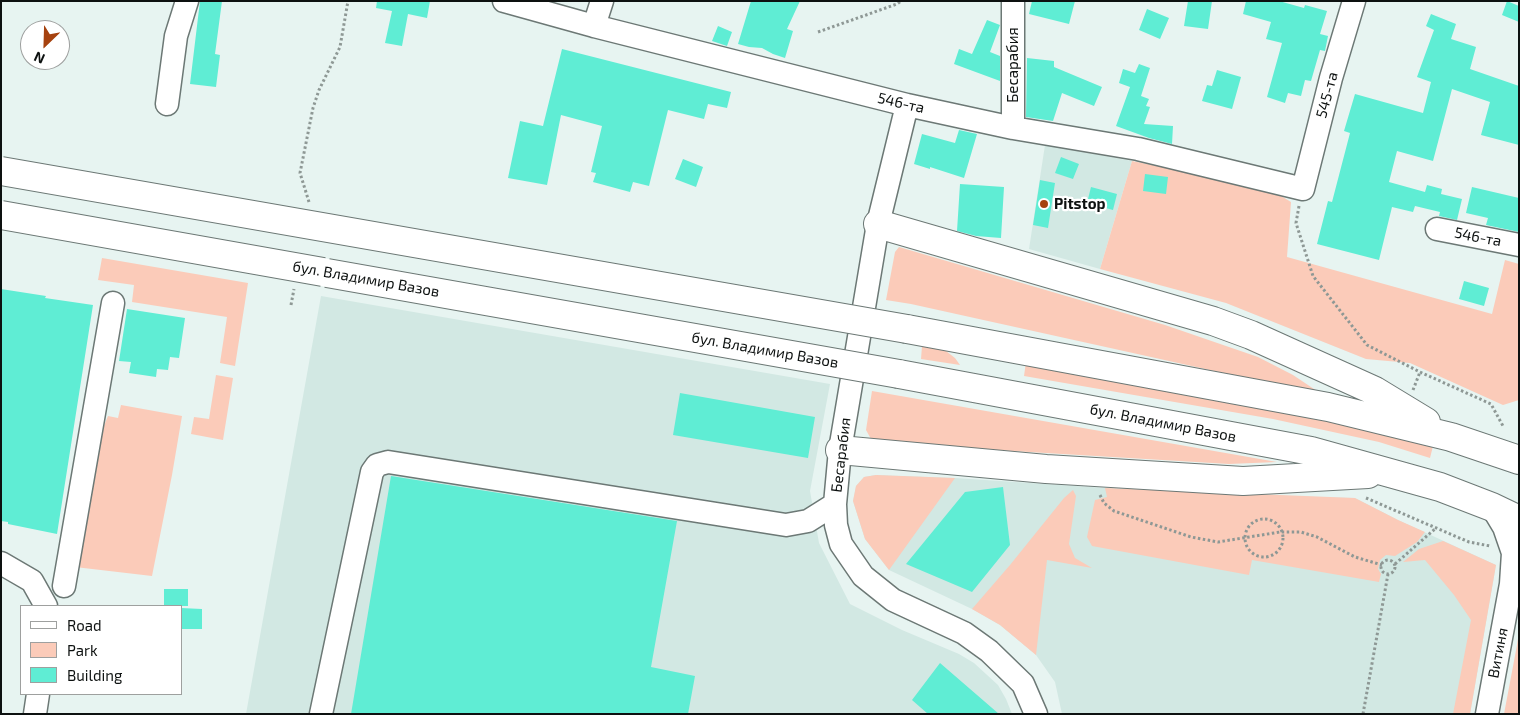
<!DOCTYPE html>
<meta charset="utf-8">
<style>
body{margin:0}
#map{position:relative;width:1520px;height:715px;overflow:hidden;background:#e7f4f1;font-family:"Exo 2",sans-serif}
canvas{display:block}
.frame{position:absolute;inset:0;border:2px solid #0d1110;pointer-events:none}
.legend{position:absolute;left:20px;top:605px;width:162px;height:90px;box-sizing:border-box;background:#fff;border:1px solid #9ea09f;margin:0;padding:6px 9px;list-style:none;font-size:15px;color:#0d1110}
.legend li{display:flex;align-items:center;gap:10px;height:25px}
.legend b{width:25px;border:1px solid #9ea09f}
.north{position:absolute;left:20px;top:20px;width:50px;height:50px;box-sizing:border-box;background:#fff;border:1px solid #9ea09f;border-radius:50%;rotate:204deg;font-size:14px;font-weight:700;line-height:20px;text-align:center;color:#0d1110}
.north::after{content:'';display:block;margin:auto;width:18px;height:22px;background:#a6420f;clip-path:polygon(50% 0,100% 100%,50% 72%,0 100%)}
</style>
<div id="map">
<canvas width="1520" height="715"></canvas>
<div class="frame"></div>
<ul class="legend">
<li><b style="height:6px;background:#fff"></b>Road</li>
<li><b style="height:14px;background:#fbcbb9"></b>Park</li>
<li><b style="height:14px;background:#5fedd4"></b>Building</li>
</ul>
<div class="north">N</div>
</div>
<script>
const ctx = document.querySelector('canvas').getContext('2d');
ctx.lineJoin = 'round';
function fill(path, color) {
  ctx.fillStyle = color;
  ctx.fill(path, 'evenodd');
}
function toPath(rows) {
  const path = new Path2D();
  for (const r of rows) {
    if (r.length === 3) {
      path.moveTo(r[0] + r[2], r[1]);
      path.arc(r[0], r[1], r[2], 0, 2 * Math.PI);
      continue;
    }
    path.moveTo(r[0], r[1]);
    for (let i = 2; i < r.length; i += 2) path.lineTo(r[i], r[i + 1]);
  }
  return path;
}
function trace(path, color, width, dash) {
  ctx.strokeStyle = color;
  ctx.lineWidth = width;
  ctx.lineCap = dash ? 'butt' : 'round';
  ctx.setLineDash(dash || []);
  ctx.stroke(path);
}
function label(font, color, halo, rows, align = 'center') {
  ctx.font = font + ' "Exo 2",sans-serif';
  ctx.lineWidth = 4.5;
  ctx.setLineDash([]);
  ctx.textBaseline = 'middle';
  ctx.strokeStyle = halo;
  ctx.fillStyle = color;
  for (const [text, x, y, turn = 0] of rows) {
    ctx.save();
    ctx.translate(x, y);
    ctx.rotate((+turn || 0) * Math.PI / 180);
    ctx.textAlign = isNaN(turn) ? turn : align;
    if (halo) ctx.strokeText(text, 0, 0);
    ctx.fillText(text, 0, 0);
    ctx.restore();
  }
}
fill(toPath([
 [1045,145,1132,161,1100,269,1029,249],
 [321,296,830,384,810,491,819,543,850,604,902,630,959,654,974,663,998,685,1006,699,1012,714,246,714],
 [876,475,955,478,1180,493,1355,498,1398,520,1496,565,1470,714,1062,714,1055,682,1036,655,1000,625,972,609,889,570,865,539,853,501,856,486,864,477]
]), '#d2e8e3');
fill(toPath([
 [1132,161,1268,188,1291,202,1287,257,1492,314,1505,260,1519,264,1519,400,1503,405,1410,363,1366,359,1226,303,1100,269],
 [899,247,1165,325,1258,357,1293,375,1323,395,911,304,886,300,895,252],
 [102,258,248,283,235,366,220,363,227,317,132,302,134,285,98,280],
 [922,346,946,351,955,358,960,365,921,359],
 [1026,362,1256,403,1433,446,1430,458,1379,442,1273,419,1024,376],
 [216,375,233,378,223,440,191,434,194,417,209,419],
 [872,391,1277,462,1229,464,879,443,871,439,866,430],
 [121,405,182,416,172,475,152,576,75,567,101,433,108,416,118,418],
 [876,475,955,478,889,570,865,539,853,501,856,486,864,477],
 [1105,488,1355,498,1398,520,1425,532,1417,542,1395,556,1386,555,1380,560,1378,569,1381,574,1379,582,1252,560,1249,575,1092,546,1087,537,1095,500,1107,497],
 [1073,490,1076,496,1069,544,1075,558,1092,568,1047,560,1036,655,1000,625,972,609,1010,565,1064,498],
 [1443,541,1496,565,1470,714,1453,714,1471,620,1454,595,1425,560,1403,562,1419,549],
 [1519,632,1519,714,1504,714,1517,645]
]), '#fbcbb9');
fill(toPath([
 [200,1,222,1,215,54,220,55,216,87,190,84],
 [377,1,430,1,427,18,408,14,402,46,385,43,392,11,376,8],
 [751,1,800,1,787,29,793,31,785,58,773,54,762,48,749,47,738,44],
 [1032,1,1075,1,1069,24,1029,14],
 [1188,1,1212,1,1208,29,1184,26],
 [1246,1,1279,1,1304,8,1305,5,1327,11,1320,34,1328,36,1325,51,1320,50,1311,81,1305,80,1301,96,1288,93,1285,103,1267,97,1282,43,1266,39,1271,22,1243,14],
 [1507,1,1519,6,1519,22,1502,15],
 [1147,9,1169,18,1160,39,1139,30],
 [1431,14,1456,24,1451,39,1476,47,1470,69,1519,86,1519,145,1481,135,1490,102,1452,89,1433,161,1397,151,1389,182,1425,192,1427,185,1442,189,1441,194,1462,199,1457,220,1439,216,1440,212,1415,206,1413,212,1392,207,1379,260,1317,244,1328,201,1332,202,1350,133,1344,131,1355,94,1423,113,1431,82,1417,77,1434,30,1426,26],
 [987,20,1000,25,990,52,1000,56,1000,81,954,64,959,49,972,54],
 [718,26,732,32,727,46,712,41],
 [562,49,731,92,727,108,708,104,704,119,668,110,649,186,633,182,630,192,593,182,596,173,591,172,602,126,561,115,547,185,508,178,520,121,543,126],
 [1027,58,1054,61,1054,67,1102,87,1094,106,1062,93,1053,121,1026,117],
 [1139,64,1150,68,1141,96,1149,99,1146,106,1150,107,1144,124,1173,126,1172,144,1149,138,1116,126,1130,87,1119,83,1123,69,1135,73],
 [1217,70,1241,77,1232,109,1202,101,1207,85,1212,86],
 [959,130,977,134,964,178,930,167,930,169,914,164,922,134,955,143],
 [1061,157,1079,164,1073,179,1055,173],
 [683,159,703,167,696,187,675,179],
 [1145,174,1168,177,1166,194,1143,191],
 [1040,180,1055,183,1048,228,1033,225],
 [960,184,1004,187,1001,238,976,236,957,231],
 [1091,187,1117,194,1113,210,1087,203],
 [1472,187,1519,198,1519,232,1486,225,1488,218,1466,213],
 [1464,281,1489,288,1484,306,1459,299],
 [1,289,46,296,45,298,93,305,57,534,8,524,8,522,1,521],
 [127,309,185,318,179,358,170,357,168,370,157,369,156,377,129,373,131,362,119,361],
 [680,393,815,417,808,458,673,435],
 [391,476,677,521,651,667,695,676,688,714,351,714],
 [1003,487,1010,545,972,592,906,564,965,492],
 [164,589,188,589,188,606,164,606],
 [181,608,202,609,202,629,181,629],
 [940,663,999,714,928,714,912,700]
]), '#5fedd4');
const minor = toPath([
 [504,1,594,26,907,105,1013,128,1138,149,1303,189,1331,78,1354,1],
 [1013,1,1013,128],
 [594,26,602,1],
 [167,104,176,36,187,1],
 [907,105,878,224,840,450,835,504,836,525,841,544,863,576,893,600,964,633,989,651,1023,684,1036,714],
 [1437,229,1519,245],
 [1,563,32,581,46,606],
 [64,586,113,303],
 [35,714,38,694],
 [321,714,372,472,377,465,388,462,786,525,808,521,835,504],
 [1487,714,1511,584,1513,553,1504,527,1492,507]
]);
const major = toPath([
 [878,224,1213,321,1251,335,1375,391,1426,422],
 [907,329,1328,407,1451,437,1519,460],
 [899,374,1311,451,1440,487,1492,507,1519,520],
 [840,450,1046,469,1243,481,1368,474]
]);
trace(minor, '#6c7875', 25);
trace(major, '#6c7875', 30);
trace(toPath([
 [818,32,897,4,901,1],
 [309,202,300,173,313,108,319,90,340,47,348,1],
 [1299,206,1296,223,1313,276,1367,345,1420,372,1491,404,1503,426],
 [291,305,294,289],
 [1413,390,1420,372],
 [1100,495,1104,503,1114,511,1191,537,1218,542,1280,532,1301,532,1317,537,1355,557,1382,565],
 [1366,498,1469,542,1490,546],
 [1264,538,19],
 [1388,567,7],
 [1395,564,1436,528],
 [1363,714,1388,574]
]), '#8e9895', 3, [2.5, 2.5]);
trace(minor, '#fff', 22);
trace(major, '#fff', 28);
const majorBridge = toPath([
 [1,171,907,329],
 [1,215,323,272],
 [327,273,899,374]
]);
trace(majorBridge, '#6c7875', 30, []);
trace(majorBridge, '#fff', 28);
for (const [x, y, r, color] of [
 [1044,204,5,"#a6420f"]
]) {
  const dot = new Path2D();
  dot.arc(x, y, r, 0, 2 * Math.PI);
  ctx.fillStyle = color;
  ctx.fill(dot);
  trace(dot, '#fff', 2);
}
label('15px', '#0d1110', '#fff', [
 ["Бесарабия",1013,65,-90],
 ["545-та",1327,95,-75],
 ["546-та",901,103,13],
 ["546-та",1478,237,11],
 ["бул. Владимир Вазов",366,279,10],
 ["бул. Владимир Вазов",765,350,10],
 ["бул. Владимир Вазов",1163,423,11],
 ["Бесарабия",841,455,-83],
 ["Витиня",1498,653,-79]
]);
label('bold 15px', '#0d1110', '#fff', [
 ["Pitstop",1054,204]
], 'left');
</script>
